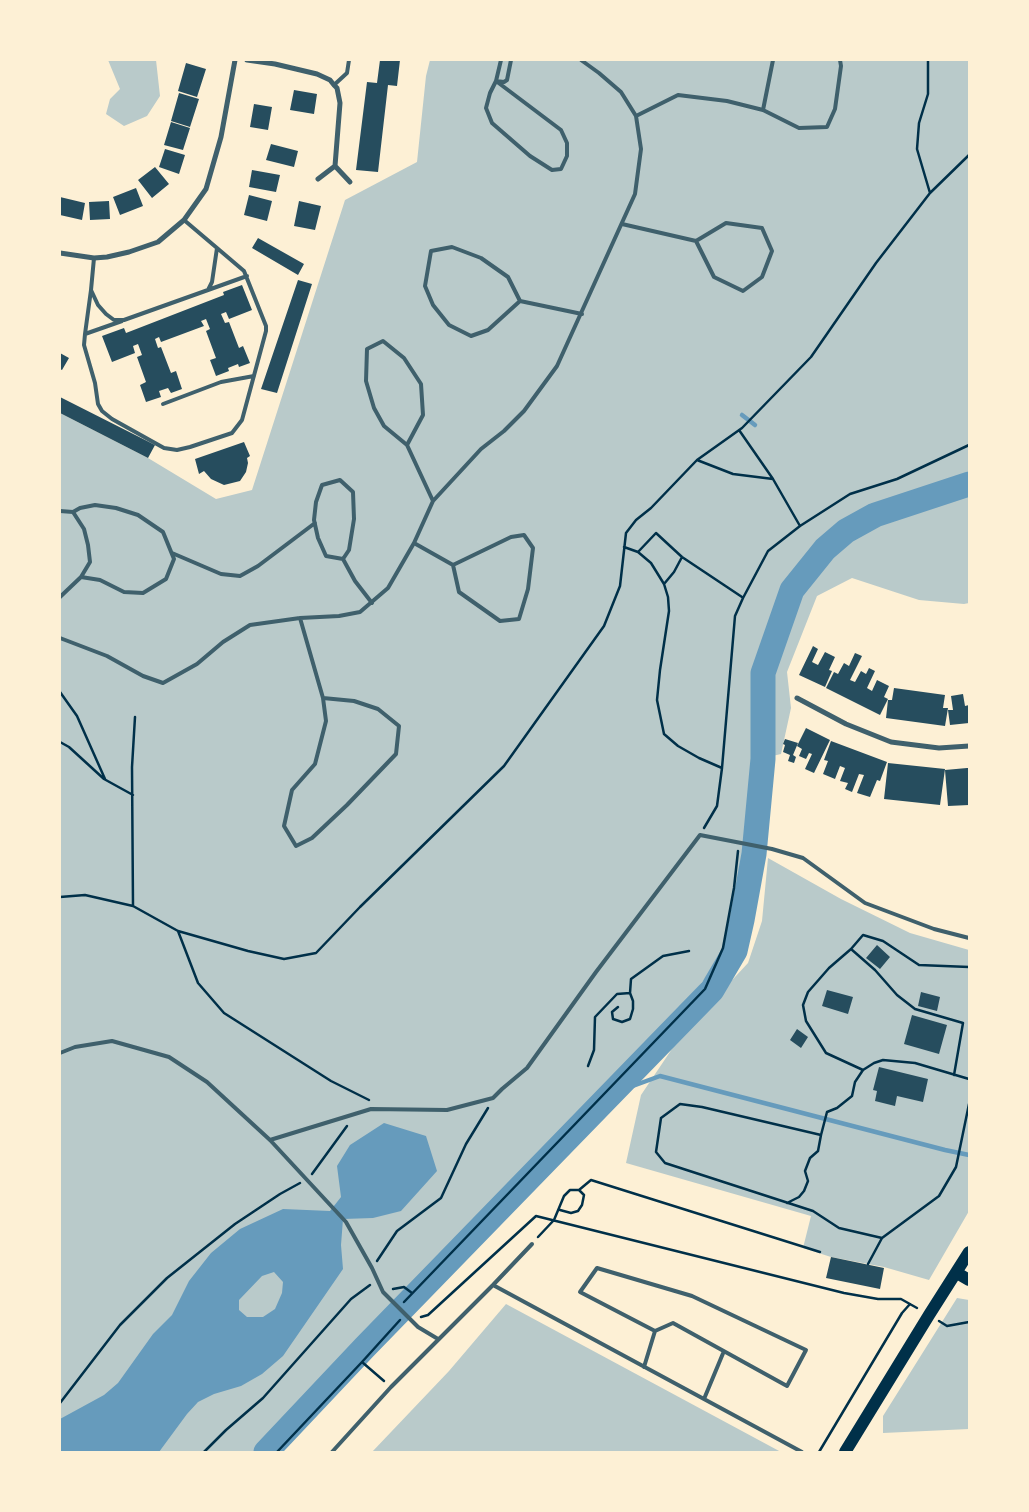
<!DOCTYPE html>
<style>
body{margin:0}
#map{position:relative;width:1029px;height:1512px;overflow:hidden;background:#fdf0d5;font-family:"PT Sans Narrow",sans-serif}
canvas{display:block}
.frame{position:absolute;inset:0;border:61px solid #fdf0d5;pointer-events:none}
</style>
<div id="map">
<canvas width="1029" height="1512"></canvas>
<div class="frame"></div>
</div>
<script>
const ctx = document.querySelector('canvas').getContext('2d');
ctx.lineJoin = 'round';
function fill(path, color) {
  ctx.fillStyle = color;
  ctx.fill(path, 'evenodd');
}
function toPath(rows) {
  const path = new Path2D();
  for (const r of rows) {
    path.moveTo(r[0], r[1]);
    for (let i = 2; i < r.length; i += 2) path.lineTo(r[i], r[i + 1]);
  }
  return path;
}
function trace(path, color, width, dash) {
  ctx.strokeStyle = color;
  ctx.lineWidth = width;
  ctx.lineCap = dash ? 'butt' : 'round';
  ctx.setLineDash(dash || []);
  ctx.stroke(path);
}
fill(toPath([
 [108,60,156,60,160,96,147,116,124,126,106,114,110,99,120,89],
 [430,60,969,60,969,603,964,604,919,600,852,578,817,596,787,672,791,708,781,754,755,760,739,921,726,952,699,986,255,1452,60,1452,60,413,148,458,216,499,252,490,345,200,417,162,426,76],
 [768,858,841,899,910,933,969,950,969,1211,929,1280,884,1267,831,1257,803,1248,811,1216,626,1163,641,1095,682,1034,748,963,762,921],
 [957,1298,969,1300,969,1429,883,1433,883,1416],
 [506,1304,781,1452,372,1452,449,1371]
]), '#b9caca');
fill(toPath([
 [384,1123,426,1136,437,1171,401,1211,373,1218,343,1219,341,1245,343,1269,283,1356,262,1374,241,1386,214,1394,198,1402,187,1414,159,1452,60,1452,60,1419,104,1395,118,1383,153,1334,172,1315,189,1281,211,1253,240,1229,283,1209,330,1211,341,1197,337,1166,350,1145],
 [274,1272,283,1282,282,1293,275,1309,263,1317,247,1317,239,1310,239,1300,262,1276]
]), '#669bbc');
trace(toPath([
 [742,415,755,425],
 [611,1094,660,1076,945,1150,969,1155]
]), '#669bbc', 4.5);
trace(toPath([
 [266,1452,365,1347,712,990,735,951,742,920,754,854,763,759,763,673,792,590,825,549,846,531,875,515,969,484]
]), '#669bbc', 25);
fill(toPath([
 [380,60,400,60,397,86,388,85,378,172,356,170,367,82,377,83],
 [186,63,206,69,197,97,178,91],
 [294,90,317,94,314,114,290,110],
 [179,93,199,99,190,127,171,121],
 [254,104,272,107,268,130,250,127],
 [171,122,190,128,183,150,164,145],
 [271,144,298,151,294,167,266,160],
 [165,149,185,155,179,174,159,167],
 [155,167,169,184,152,198,138,180],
 [252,170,280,175,276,192,249,187],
 [136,188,143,206,120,215,113,197],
 [249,195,272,201,267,221,244,215],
 [60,197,85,203,82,220,60,215],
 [109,201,110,219,90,220,89,202],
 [299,201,321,206,315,230,294,226],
 [258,238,304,264,298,275,252,248],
 [298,280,312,284,277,393,261,389],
 [242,285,252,310,229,319,226,312,221,314,225,323,229,322,239,348,243,346,250,363,239,367,238,364,228,368,229,371,216,376,210,360,216,358,206,331,210,329,206,319,201,321,204,326,161,342,159,337,155,339,158,348,161,347,171,373,176,371,182,389,171,393,168,388,159,391,161,397,146,402,140,385,146,382,137,357,142,355,138,344,133,346,135,353,112,362,102,336,124,328,126,333,224,295,223,292],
 [60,353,69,358,62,370,60,369],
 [60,397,155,445,148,458,60,413],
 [244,442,250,456,247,458,248,463,246,472,240,481,224,485,211,479,204,471,199,474,195,459],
 [813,646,818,649,812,662,818,665,825,652,835,657,829,670,832,671,825,687,799,675],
 [855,653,862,656,850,680,855,682,861,671,866,674,869,668,875,671,867,688,872,691,877,680,889,686,884,697,888,699,880,715,826,688,834,672,838,674,844,663,849,666],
 [894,688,945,695,943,708,948,708,945,726,886,718,888,700,892,700],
 [963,694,965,706,969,705,969,723,950,725,948,710,953,710,951,696],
 [806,728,830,740,814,773,805,769,812,754,809,753,806,759,799,756,802,749,797,746],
 [785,739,798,743,793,755,796,757,794,763,788,761,790,755,783,752,785,745,783,744],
 [831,741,887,762,880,781,877,780,870,797,857,793,864,775,859,774,852,792,845,789,848,783,840,781,845,768,840,766,835,779,823,774,828,761,824,760],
 [888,763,945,769,940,805,884,799],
 [967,768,969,768,969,805,948,806,945,770],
 [877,945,890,957,880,969,866,958],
 [827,990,853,997,848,1014,822,1006],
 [921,992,940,997,937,1011,918,1006],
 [912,1015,947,1025,939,1054,904,1044],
 [797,1029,808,1037,801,1048,790,1040],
 [879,1067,928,1079,923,1102,897,1096,895,1106,875,1101,877,1091,873,1090],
 [831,1257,884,1268,880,1289,826,1278]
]), '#264d5e');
trace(toPath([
 [930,193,969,155],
 [739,430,773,479,800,526],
 [697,460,733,474,773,479],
 [624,547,638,552,651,563,664,584,668,597,669,611,660,670,657,700,664,734,678,746,699,758,722,768],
 [638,552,656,533,682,557,742,597],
 [664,584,674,572,682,557],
 [60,692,77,716,105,779],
 [60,742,69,747,104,779,133,795],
 [704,828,717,806,722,768,735,616,743,598,768,551,800,526,850,494,897,479,969,445],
 [60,897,85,895,133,906,178,931,198,983,224,1013,331,1081,369,1100],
 [133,906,132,767,135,717],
 [178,931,248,951,284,959,316,953,360,907,504,766,604,626,620,586,626,533,636,520,651,508,697,460,742,428,811,357,876,263,930,193,917,149,919,123,928,94,928,60],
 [851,949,863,935,883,941,919,965,969,967],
 [630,993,631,979,663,956,689,951],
 [588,1066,594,1050,595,1017,617,994,630,993,633,1001,633,1009,630,1019,622,1022,613,1019,612,1012,618,1007],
 [863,1070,826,1053,806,1021,803,1005,808,992,829,968,851,949,875,970,897,995,915,1009,963,1023,954,1075],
 [821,1135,827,1112,837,1108,852,1096,855,1082,863,1070,874,1063,883,1060,915,1063,969,1079],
 [312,1174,347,1126],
 [579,1190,591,1180,820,1252],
 [787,1203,799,1197,804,1191,808,1181,805,1171,810,1158,818,1151,821,1135,702,1107,680,1104,661,1118,656,1152,665,1163,813,1211,839,1228,882,1238],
 [538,1237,554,1220,564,1196,570,1190,579,1190,584,1195,582,1205,578,1211,571,1213,560,1210],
 [377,1261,397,1231,441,1198,466,1144,488,1108],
 [868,1264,882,1238,939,1196,956,1167,969,1104],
 [393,1289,404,1287,412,1293],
 [404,1302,705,989,723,948,734,888,738,851],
 [421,1317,428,1315,536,1216,844,1293,878,1299,901,1299,917,1308],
 [939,1321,947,1326,969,1322],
 [362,1362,384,1381],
 [60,1403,120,1325,167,1278,235,1224,280,1194,300,1183],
 [204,1452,226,1430,263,1398,351,1299,370,1285],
 [277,1452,362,1362,400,1320],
 [819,1452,902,1313,910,1304]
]), '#003049', 2.5);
trace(toPath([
 [501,60,496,81,504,82,507,80,511,60],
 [496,81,561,130,567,143,567,156,561,169,552,170,530,156,492,123,486,108,490,93,496,81],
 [334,85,347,73,349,60],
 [763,110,773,60],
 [636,116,678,95,727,101,763,110,799,128,827,127,835,109,841,66,840,60],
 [622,224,696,241,714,277,743,291,762,277,772,251,762,228,726,223,696,241],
 [94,258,91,290,98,305,106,314,114,320,124,320,208,290,212,282,217,248,184,220],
 [91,290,85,334,84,345,95,383,98,404,102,411,112,419,164,448,177,450,190,447,232,433,242,420,266,331,266,326,244,271,217,248],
 [208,290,247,276],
 [520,301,508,277,481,258,452,247,431,251,425,286,433,305,449,325,471,336,488,330,520,301,582,314],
 [85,334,122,321],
 [163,404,221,382,254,376],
 [407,445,423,415,421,384,404,358,383,341,367,349,366,381,374,408,384,426,407,445,433,501],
 [60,511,73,512,80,508,95,505,116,508,138,515,163,532,174,559,166,579,143,593,124,592,100,580,81,577,60,597],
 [73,512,84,529,88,545,90,562,81,577],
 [414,543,453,565,459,592,500,621,519,619,528,589,533,548,524,535,511,537,453,565],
 [172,553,221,574,240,576,258,566,315,523],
 [343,559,349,550,354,519,353,492,340,480,322,485,316,502,314,520,318,538,326,556,343,559,355,581,372,603],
 [300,618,323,698,326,721,315,764,292,790,284,826,296,846,312,838,347,805,396,754,399,726,378,709,354,701,323,698],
 [60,638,107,656,143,676,163,683,197,664,223,642,250,625,300,618,339,616,360,612,388,588,414,543,433,501,481,449,504,431,524,411,557,366,635,194,641,149,636,116,621,92,599,73,581,60],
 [60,1053,75,1047,112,1041,169,1057,207,1082,270,1140,371,1109,447,1110,493,1098,502,1089,527,1068,596,972,700,835,772,849,803,858,865,903,934,929,969,938],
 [270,1140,346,1222,372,1268,383,1292,418,1327,438,1339],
 [493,1285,802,1452],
 [644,1367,655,1331,580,1292,597,1268,692,1296,806,1350,787,1386,673,1323,655,1331],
 [704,1399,724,1351],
 [332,1452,391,1387,493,1285,532,1244]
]), '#3f606c', 4);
trace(toPath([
 [247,60,275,64,317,74,330,80,334,85,337,88,340,103,335,166],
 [318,179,335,166,350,182],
 [60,253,94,258,107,257,129,252,158,242,184,220,206,189,221,137,235,60],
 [797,698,846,724,891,742,939,748,969,746]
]), '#3f606c', 5);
trace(toPath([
 [957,1273,969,1280],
 [845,1452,929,1315,969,1252]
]), '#003049', 12);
</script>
